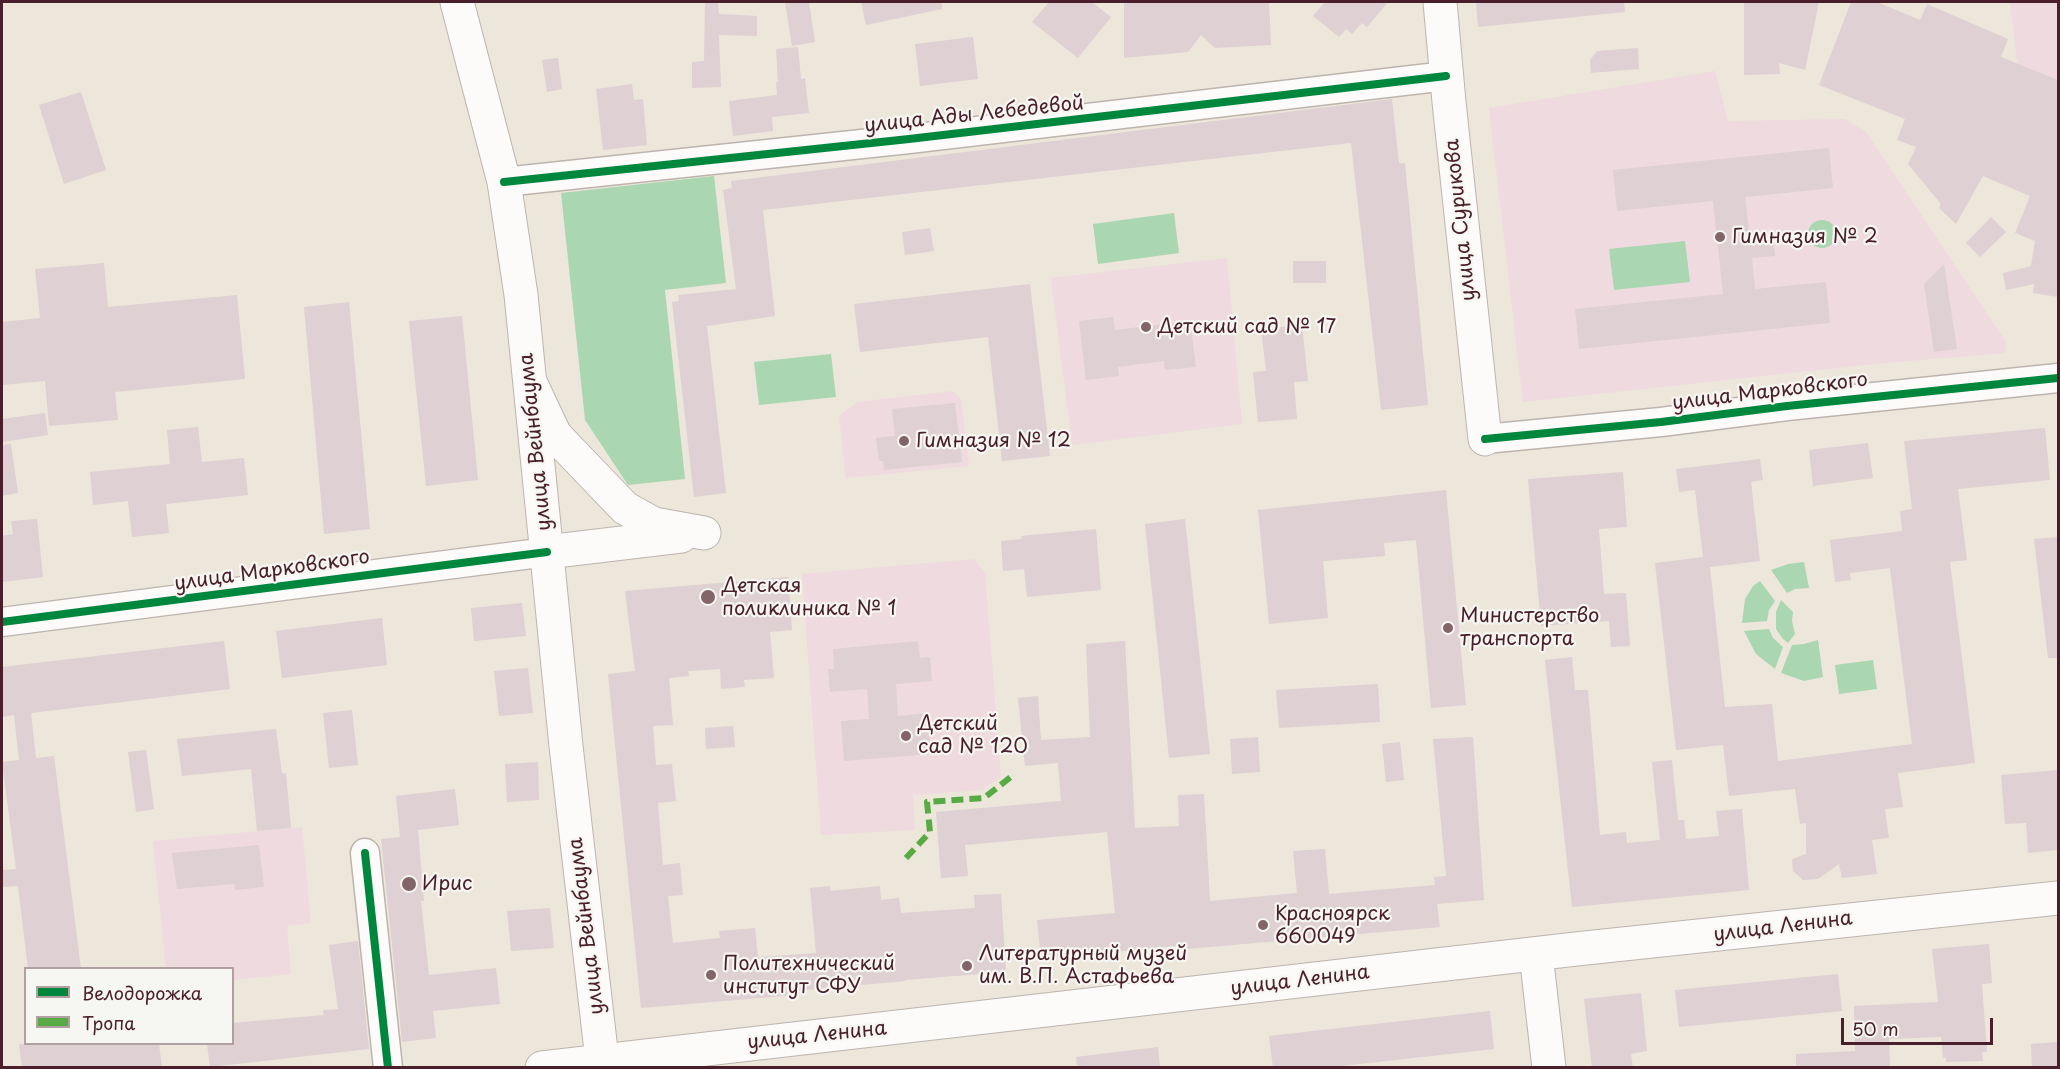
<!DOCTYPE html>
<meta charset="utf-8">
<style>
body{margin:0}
#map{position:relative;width:2060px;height:1069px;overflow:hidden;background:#ede6db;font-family:"Playpen Sans",sans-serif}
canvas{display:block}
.frame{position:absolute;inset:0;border:3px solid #4a1f2b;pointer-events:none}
.legend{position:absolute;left:24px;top:967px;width:210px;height:78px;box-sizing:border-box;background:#f6f6f2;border:2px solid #b1a0a2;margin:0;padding:8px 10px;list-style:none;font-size:18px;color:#4a1f2b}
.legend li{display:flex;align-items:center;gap:12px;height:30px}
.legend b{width:30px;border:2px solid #b1a0a2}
.scale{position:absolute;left:1841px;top:1018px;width:152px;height:27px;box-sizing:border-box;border:3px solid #4a1f2b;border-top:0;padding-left:8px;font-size:18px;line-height:21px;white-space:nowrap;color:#4a1f2b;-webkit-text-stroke:4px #f6f6f2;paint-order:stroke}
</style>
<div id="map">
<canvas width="2060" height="1069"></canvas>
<div class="frame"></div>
<ul class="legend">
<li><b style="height:8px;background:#00873e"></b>Велодорожка</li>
<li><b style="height:8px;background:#57aa44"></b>Тропа</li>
</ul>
<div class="scale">50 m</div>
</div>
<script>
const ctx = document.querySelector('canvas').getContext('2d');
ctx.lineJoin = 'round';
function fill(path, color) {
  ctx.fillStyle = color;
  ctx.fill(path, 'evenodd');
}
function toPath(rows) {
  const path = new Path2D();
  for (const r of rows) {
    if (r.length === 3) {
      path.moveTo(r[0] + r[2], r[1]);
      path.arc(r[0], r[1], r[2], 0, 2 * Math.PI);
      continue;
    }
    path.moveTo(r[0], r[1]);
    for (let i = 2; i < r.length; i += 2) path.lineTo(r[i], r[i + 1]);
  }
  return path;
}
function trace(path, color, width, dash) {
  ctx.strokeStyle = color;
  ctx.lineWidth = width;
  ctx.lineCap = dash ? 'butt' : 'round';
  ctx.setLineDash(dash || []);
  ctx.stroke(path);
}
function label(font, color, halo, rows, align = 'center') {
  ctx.font = font + ' "Playpen Sans",sans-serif';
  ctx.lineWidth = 4.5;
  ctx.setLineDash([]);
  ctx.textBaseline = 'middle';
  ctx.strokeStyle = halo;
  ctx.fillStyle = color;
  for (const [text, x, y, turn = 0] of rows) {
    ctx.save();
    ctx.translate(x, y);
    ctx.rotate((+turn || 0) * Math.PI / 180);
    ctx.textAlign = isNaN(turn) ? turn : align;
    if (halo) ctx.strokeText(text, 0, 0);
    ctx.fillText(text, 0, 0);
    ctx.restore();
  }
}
fill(toPath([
 [2010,2,2058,2,2058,134,2024,122],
 [1715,71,1728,121,1845,119,1866,132,2006,342,2004,353,1884,363,1523,402,1489,108],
 [1227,258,1242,424,1072,445,1051,278],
 [953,391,961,399,969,466,846,478,839,416,857,402],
 [974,559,985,573,1001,777,982,790,913,795,915,830,821,835,802,574],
 [302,827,311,923,287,926,291,974,233,980,232,968,166,968,153,841]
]), '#efdadf');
fill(toPath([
 [714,176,726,283,665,290,685,479,628,485,585,420,561,193],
 [1174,213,1179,253,1098,264,1093,224],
 [1822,234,14],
 [1685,241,1690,282,1614,290,1609,249],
 [831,354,836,397,759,405,754,362],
 [1804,562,1809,588,1795,589,1787,593,1771,570,1788,564],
 [1760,581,1775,601,1769,610,1767,621,1742,623,1745,599,1753,586],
 [1781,600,1793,612,1792,621,1795,634,1788,643,1783,639,1776,629,1776,612],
 [1769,629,1773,638,1783,647,1775,669,1756,654,1744,631],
 [1818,640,1823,677,1804,681,1781,673,1792,645,1804,644],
 [1873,660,1877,689,1839,694,1835,665]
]), '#aad7b1');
fill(toPath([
 [705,2,718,2,719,14,757,16,757,36,719,35,721,87,692,88,692,62,704,61],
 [785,2,809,2,815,42,792,46],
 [861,2,942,2,942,9,866,25],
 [1049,2,1092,2,1111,17,1078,58,1032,22],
 [1124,2,1269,2,1271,45,1215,48,1201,35,1188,52,1124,58],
 [1325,2,1388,2,1367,27,1362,23,1352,34,1346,29,1339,37,1313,16],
 [1476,2,1624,2,1625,12,1478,27],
 [1744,2,1819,2,1805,70,1779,63,1780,74,1744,75],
 [1851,2,1877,2,1920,20,1927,4,2008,39,2001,57,2058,80,2058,297,2033,293,2034,284,2006,290,2003,273,2031,266,2035,241,2015,233,2030,196,1983,176,1956,224,1939,208,1941,204,1908,164,1916,147,1897,140,1905,119,1819,85],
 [973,37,978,79,920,86,915,44],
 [798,47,801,79,805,78,809,113,772,117,773,131,733,136,729,101,777,95,776,82,778,82,776,49],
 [1638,48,1639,69,1591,73,1590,60,1597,51],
 [558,58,562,89,547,92,542,60],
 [632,84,634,100,643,99,647,145,603,150,596,89],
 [81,92,106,170,64,184,39,105],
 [1392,99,1399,163,1405,163,1428,405,1381,410,1351,143,763,210,775,316,707,326,726,493,694,497,672,302,679,301,678,295,736,289,723,190,732,188,731,181],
 [1829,148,1833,188,1745,197,1750,238,1773,235,1775,256,1752,258,1755,289,1826,282,1830,323,1579,349,1575,309,1723,294,1713,201,1617,211,1613,170],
 [1991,217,2006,232,1980,257,1966,243],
 [930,228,934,251,905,255,902,232],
 [1293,261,1326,261,1326,283,1293,283],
 [104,263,108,307,237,295,245,379,115,392,118,420,49,426,45,381,2,385,2,322,40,318,35,269],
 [1944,264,1957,349,1934,352,1924,284],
 [1030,284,1050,456,1002,461,988,337,860,352,854,304],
 [349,302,370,529,324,534,304,307],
 [462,316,478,480,426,486,409,321],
 [1113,317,1115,330,1190,321,1196,367,1165,370,1164,361,1118,367,1119,376,1086,380,1079,321],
 [1302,325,1308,381,1294,382,1297,419,1258,422,1253,372,1266,371,1261,329],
 [955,403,962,462,884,470,883,461,879,461,876,438,895,436,892,409],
 [45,413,48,435,2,442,2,419],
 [198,427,202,462,244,458,248,495,166,504,169,533,132,537,128,501,93,505,90,472,170,464,167,430],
 [2045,428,2050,480,1958,489,1967,560,1950,562,1975,763,1898,773,1903,807,1885,809,1889,838,1872,840,1877,874,1842,878,1839,864,1818,879,1803,880,1793,871,1792,859,1806,854,1806,823,1800,824,1795,789,1729,796,1723,745,1676,750,1655,563,1703,557,1695,490,1679,492,1676,469,1760,459,1763,480,1751,482,1760,561,1710,567,1725,707,1772,704,1778,761,1912,744,1890,568,1850,573,1851,580,1835,582,1830,540,1902,531,1900,511,1912,509,1904,441],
 [1868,443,1873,478,1813,486,1809,450],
 [11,444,18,493,2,496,2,445],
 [1623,472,1627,527,1599,529,1604,594,1626,593,1630,646,1611,647,1609,621,1541,626,1528,479],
 [1446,490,1466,705,1431,708,1416,540,1384,543,1385,556,1323,561,1328,618,1269,624,1258,510],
 [37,519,43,577,2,582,2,536,13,534,11,521],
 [1185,519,1210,754,1169,758,1145,524],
 [1096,529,1101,590,1027,597,1024,569,1003,571,1001,541,1022,539,1021,536],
 [2058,537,2058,658,2048,658,2034,539],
 [788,577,792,630,770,632,774,678,744,680,745,687,721,689,720,669,688,671,689,676,669,678,673,725,653,726,656,765,672,764,676,801,658,803,663,865,680,863,683,895,668,896,673,943,720,938,719,931,755,928,758,957,816,953,810,888,830,886,830,891,880,886,881,900,899,898,901,913,975,908,974,895,1001,894,1006,972,905,980,905,981,796,991,796,995,641,1008,608,674,635,671,625,591],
 [522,603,526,636,474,641,471,608],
 [382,618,387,665,282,678,276,631],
 [224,641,230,689,31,713,36,758,54,756,81,969,28,969,18,886,2,887,2,870,16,869,2,762,19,760,14,715,2,717,2,667],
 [918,641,920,658,930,657,932,681,896,684,898,716,927,713,931,754,844,761,841,721,869,719,867,689,830,692,828,669,834,669,833,649],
 [1125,641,1135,828,1179,826,1178,795,1204,794,1210,901,1297,893,1293,851,1325,849,1329,894,1435,885,1434,877,1446,876,1433,739,1473,737,1484,900,1437,904,1440,927,1186,949,1186,945,1041,959,1037,920,1115,913,1107,832,965,845,968,876,941,878,936,812,1061,801,1058,763,1025,766,1018,698,1038,696,1041,740,1090,737,1086,644],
 [1572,657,1575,690,1588,690,1600,835,1626,832,1627,843,1660,840,1652,762,1672,760,1678,820,1684,820,1686,839,1719,836,1716,811,1742,809,1749,890,1572,907,1545,660],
 [528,668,533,713,499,716,494,671],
 [1378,684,1380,722,1279,728,1276,690],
 [352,710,358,765,329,768,323,713],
 [733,726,735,747,706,749,705,728],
 [276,729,282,774,286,773,291,828,257,831,251,769,182,776,177,739],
 [1258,737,1260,772,1232,774,1230,739],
 [1400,742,1404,780,1386,782,1382,744],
 [146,750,154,809,136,812,128,752],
 [538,762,539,800,507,802,505,764],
 [2058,770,2058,850,2028,853,2026,823,2005,824,2001,775],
 [455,789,459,825,418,830,424,901,421,901,429,975,496,968,500,1004,433,1011,436,1038,402,1042,381,839,400,837,396,796],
 [259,845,264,887,235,890,234,884,177,889,172,853],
 [550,908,554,948,511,951,507,911],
 [358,941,369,1049,210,1067,207,1044,232,1044,232,1023,324,1015,323,1010,338,1009,329,945],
 [1989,944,1992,983,1982,984,1987,1052,1982,1052,1983,1061,1946,1062,1946,1057,1943,1058,1941,1037,1889,1039,1890,1068,1796,1068,1796,1054,1855,1051,1854,1006,1938,1002,1932,949],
 [1838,974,1842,1011,1679,1027,1675,990],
 [1641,993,1647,1051,1631,1054,1633,1068,1592,1068,1584,999],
 [1490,1011,1494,1049,1324,1068,1273,1068,1269,1036],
 [2058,1042,2058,1068,2032,1068,2031,1044],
 [19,1044,159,1044,162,1068,22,1068],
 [1158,1047,1160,1068,1077,1068,1076,1057]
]), '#ded0d3');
const minor = toPath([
 [504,182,909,139,1446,76],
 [1485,439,1661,422,1787,406,2058,378],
 [2,622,547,552],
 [365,853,388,1068]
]);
const major = toPath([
 [1440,2,1449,102,1485,439],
 [531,384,555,435,625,508,654,524,704,533],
 [547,552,681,536],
 [1536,954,1549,1068],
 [542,1068,1576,949,2058,898]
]);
const highway = toPath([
 [457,2,504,182,521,295,566,746,603,1068]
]);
trace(minor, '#bdb4ae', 31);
trace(major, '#bdb4ae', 35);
trace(highway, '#bdb4ae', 35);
trace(minor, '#fcfbfa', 28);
trace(major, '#fcfbfa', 33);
trace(highway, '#fcfbfa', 33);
trace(toPath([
 [906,858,930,832,927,802,984,798,1012,776]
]), '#57aa44', 6, [12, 6]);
trace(toPath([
 [504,182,909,139,1446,76],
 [1485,439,1661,422,1787,406,2058,378],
 [2,622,547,552],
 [365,853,388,1068]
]), '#00873e', 8);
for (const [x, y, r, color] of [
 [1720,237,6,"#836569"],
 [1146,327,6,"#836569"],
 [904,441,6,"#836569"],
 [708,597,8,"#836569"],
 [1448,628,6,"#836569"],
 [906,736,6,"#836569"],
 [409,884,8,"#836569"],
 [1263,925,6,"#836569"],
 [967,966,6,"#836569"],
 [711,975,6,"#836569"]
]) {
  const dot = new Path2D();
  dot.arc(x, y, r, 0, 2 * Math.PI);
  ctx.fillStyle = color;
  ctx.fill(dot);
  trace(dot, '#f6f6f2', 2);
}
label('20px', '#4a1f2b', '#f6f6f2', [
 ["улица Ады Лебедевой",974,115,-6],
 ["улица Сурикова",1461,220,-96],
 ["улица Марковского",1770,392,-7],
 ["улица Вейнбаума",536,442,-96],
 ["улица Марковского",272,571,-8],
 ["улица Вейнбаума",587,926,-97],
 ["улица Ленина",1783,927,-7],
 ["улица Ленина",1300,981,-7],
 ["улица Ленина",817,1036,-6]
]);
label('20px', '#4a1f2b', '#f6f6f2', [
 ["Гимназия № 2",1732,237],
 ["Детский сад № 17",1158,327],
 ["Гимназия № 12",916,441],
 ["Детская",722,586],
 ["поликлиника № 1",722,609],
 ["Министерство",1460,616],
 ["транспорта",1460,639],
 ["Детский",918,724],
 ["сад № 120",918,747],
 ["Ирис",422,884],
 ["Красноярск",1275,914],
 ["660049",1275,937],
 ["Литературный музей",979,954],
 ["им. В.П. Астафьева",979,977],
 ["Политехнический",723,964],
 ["институт СФУ",723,987]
], 'left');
</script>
